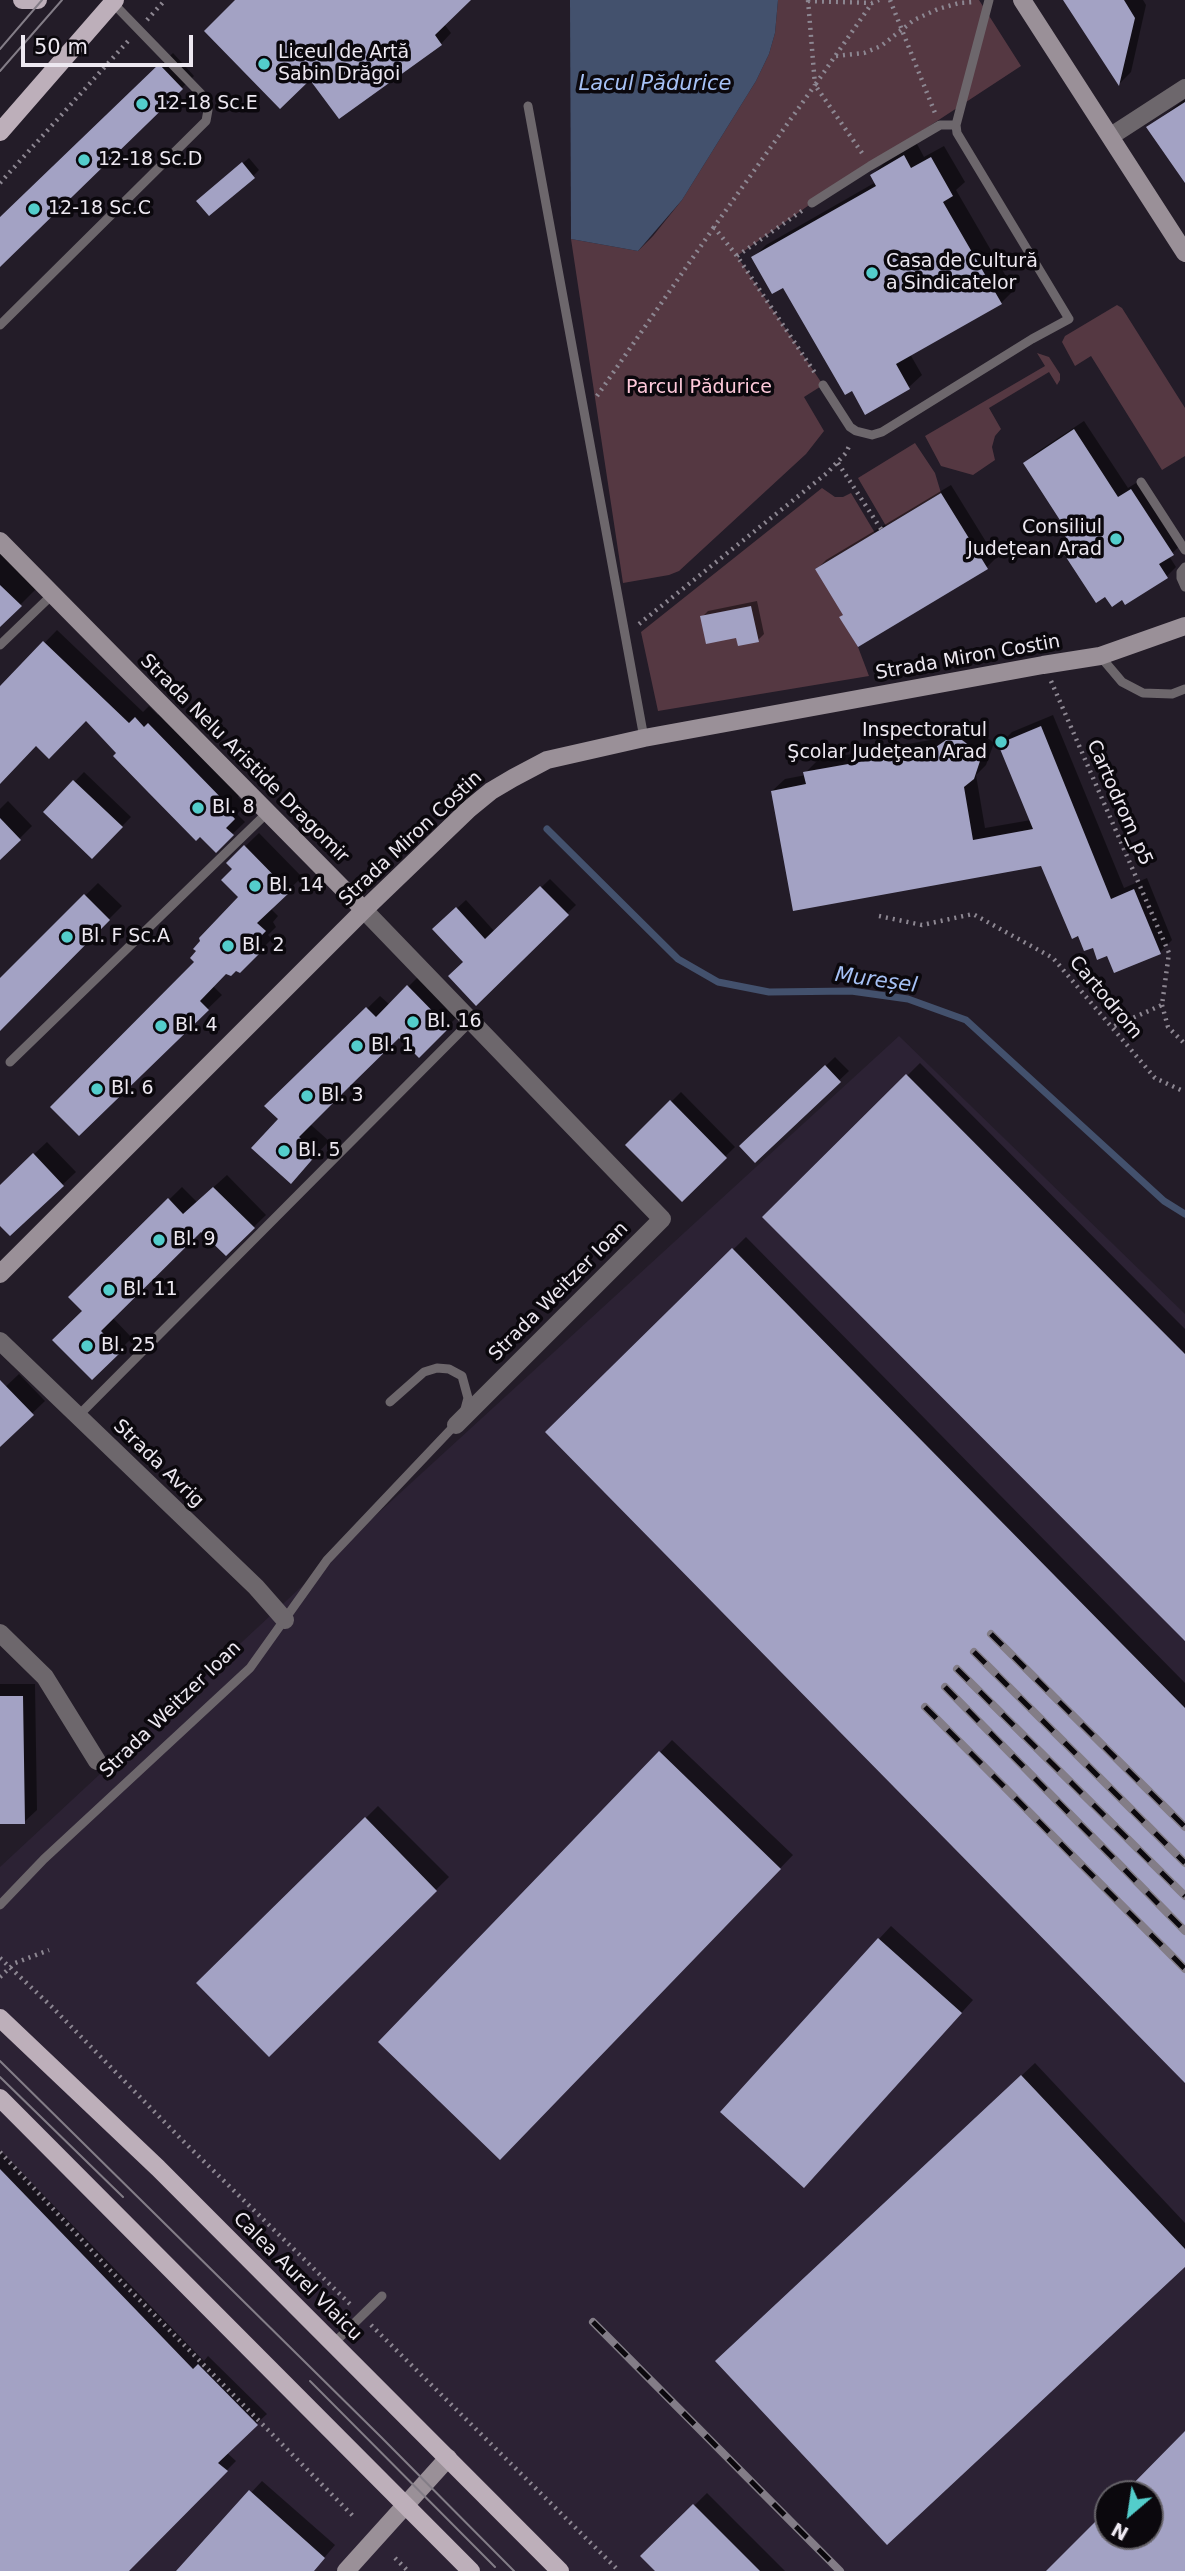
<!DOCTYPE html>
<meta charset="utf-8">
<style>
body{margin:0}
#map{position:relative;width:1185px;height:2571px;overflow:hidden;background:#231c28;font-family:"DejaVu Sans",sans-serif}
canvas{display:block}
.north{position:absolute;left:1094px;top:2480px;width:70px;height:70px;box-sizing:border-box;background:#0b080d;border:2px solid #656268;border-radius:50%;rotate:209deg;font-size:19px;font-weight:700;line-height:28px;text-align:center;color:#ede8f1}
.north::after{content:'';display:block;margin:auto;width:24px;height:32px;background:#53cdcb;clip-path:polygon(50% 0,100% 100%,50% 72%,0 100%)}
.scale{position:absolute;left:21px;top:35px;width:172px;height:32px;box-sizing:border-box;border:4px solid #ede8f1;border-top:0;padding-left:9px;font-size:21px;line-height:24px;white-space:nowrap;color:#ede8f1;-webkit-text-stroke:5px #0b080d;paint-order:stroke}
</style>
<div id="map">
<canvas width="1185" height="2571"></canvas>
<div class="north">N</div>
<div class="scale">50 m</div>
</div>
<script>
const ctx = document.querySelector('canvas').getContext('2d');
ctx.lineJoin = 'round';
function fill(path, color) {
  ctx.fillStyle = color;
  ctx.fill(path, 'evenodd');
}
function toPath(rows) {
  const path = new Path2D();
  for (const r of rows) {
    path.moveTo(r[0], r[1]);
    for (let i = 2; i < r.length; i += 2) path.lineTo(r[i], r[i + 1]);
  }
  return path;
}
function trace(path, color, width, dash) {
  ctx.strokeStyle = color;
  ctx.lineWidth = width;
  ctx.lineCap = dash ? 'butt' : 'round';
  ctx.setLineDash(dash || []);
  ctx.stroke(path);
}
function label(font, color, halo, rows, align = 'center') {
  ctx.font = font + ' "DejaVu Sans",sans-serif';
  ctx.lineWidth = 7;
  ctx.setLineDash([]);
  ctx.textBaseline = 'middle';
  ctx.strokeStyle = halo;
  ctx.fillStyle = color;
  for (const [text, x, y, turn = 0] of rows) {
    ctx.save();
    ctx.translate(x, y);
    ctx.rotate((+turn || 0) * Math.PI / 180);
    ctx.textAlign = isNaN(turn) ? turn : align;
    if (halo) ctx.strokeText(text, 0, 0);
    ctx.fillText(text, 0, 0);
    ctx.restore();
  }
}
fill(toPath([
 [899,1036,1185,1314,1185,2571,0,2571,0,1867,328,1562,327,1560],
 [1108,2494,1150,2494,1150,2536,1108,2536]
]), '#2c2234');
fill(toPath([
 [778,0,979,0,1021,66,812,203,737,256,823,385,804,397,824,431,806,454,679,571,669,575,623,583,571,239,638,251,653,236,682,200,756,81,769,54,775,33],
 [1117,305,1122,308,1185,408,1185,456,1162,470,1091,356,1075,366,1062,342,1065,336],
 [1037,353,1049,357,1060,374,1060,380,1057,385,1049,372,989,408,1001,429,995,436,992,447,995,460,973,475,941,466,925,436,1045,366],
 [915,443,935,473,941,493,886,526,858,478],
 [822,488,835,497,843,497,851,493,875,533,815,569,854,608,840,617,858,647,869,676,658,711,641,632]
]), '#553842');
fill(toPath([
 [570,0,778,0,775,33,769,54,756,81,682,200,638,251,571,239]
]), '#43516d');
fill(toPath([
 [238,0,469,0,444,24,451,33,441,44,311,77],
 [1064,0,1143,0,1146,5,1131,72,1120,83],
 [173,53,194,76,0,266,0,221],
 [1185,99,1185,180,1149,127],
 [917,144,924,157,944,146,965,182,956,190,1014,290,1001,303,910,354,922,375,909,387,866,412,784,286,753,258,766,245,876,182,872,175,885,162],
 [249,158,259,170,253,176,205,195],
 [1084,421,1128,488,1141,480,1182,544,1169,556,1176,567,1167,576,1126,603,1072,544,1069,530,1025,463,1034,454],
 [951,485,996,558,987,567,858,644,844,614,817,569,826,560],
 [0,541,36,589,0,625],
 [757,601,764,634,758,640,737,636,702,617,708,611],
 [57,630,143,712,149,706,158,715,162,711,242,793,238,797,246,805,237,814,245,822,216,850,86,719,36,744,0,775,0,689],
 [1053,715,1124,888,1147,878,1172,940,1160,952,1108,953,1093,945,1042,864,772,791,785,779,806,775,805,773,818,760,947,737,960,728,975,728,994,743,986,765,976,775,985,828,1031,820,1000,744,1012,732],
 [84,772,131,817,92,857,45,812],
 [8,801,32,826,0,858,0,809],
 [259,833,302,877,270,908,278,916,273,922,276,927,268,935,272,939,239,971,235,968,226,972,213,986,222,995,79,1133,241,897,235,869,228,863],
 [550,879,576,905,476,1003,465,962,444,920,466,900,495,932],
 [98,883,122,906,0,1028,0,980],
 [421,974,460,1014,419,1055,399,1036,310,1124,329,1141,303,1169,280,1119,267,1106,380,996,390,1005],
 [835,1057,849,1071,755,1160,742,1146],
 [920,1063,1185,1329,1185,1638,765,1217],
 [681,1092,735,1147,682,1199,628,1145],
 [47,1142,76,1172,10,1234,0,1223,0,1186],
 [227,1175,266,1215,226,1254,201,1229,112,1317,132,1338,92,1377,84,1311,70,1297,182,1187,197,1202],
 [746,1237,1185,1683,1185,2080,547,1432],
 [19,1374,45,1401,0,1444,0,1392],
 [0,1684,35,1684,37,1810,24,1822,0,1823],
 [672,1740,793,1855,500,2157,380,2042],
 [378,1806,449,1877,269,2054,199,1983],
 [891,1926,973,2000,817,2173,879,1939],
 [1035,2063,1185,2223,1185,2265,730,2348],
 [0,2150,204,2361,208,2356,267,2414,226,2452,236,2461,127,2571,0,2571],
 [262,2481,335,2545,313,2571,178,2571],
 [707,2493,785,2571,658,2571,643,2556]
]), '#0007');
trace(toPath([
 [547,829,678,959,718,982,769,992,851,991,908,999,966,1020,1164,1201,1185,1214]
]), '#43516d', 7);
fill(toPath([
 [235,0,471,0,435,35,442,45,339,119,310,80,280,109,204,31],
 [1063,0,1124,0,1135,18,1119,86],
 [159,64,183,89,0,267,0,217],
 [1185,102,1185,183,1146,127],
 [904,155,911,168,931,157,953,196,943,202,1002,304,896,364,910,389,865,415,852,391,845,395,783,288,772,294,751,257,876,186,870,175],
 [242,162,255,178,209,216,196,201],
 [1074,429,1118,497,1131,489,1174,555,1159,564,1168,578,1125,605,1122,600,1112,607,1105,597,1096,603,1062,551,1071,545,1063,533,1067,531,1023,463],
 [941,493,988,569,858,647,839,617,843,615,815,569],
 [0,585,22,606,0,627],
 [751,606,759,642,738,646,736,638,706,644,700,616],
 [43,641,129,723,135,717,144,727,148,723,230,807,227,810,235,819,226,828,234,835,216,853,200,837,196,841,147,791,113,756,116,753,86,721,49,759,36,746,0,784,0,686],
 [1041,726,1111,899,1134,889,1161,954,1114,973,1107,956,1097,960,1093,948,1084,951,1078,936,1072,939,1041,866,793,911,771,791,806,784,803,772,933,749,946,740,962,740,982,755,974,779,964,787,973,840,1033,829,998,744],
 [73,780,123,827,92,859,43,812],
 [0,818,21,840,0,860],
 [244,845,290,892,257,923,266,931,260,937,262,943,255,950,259,954,240,973,236,971,231,976,226,974,200,1001,209,1010,79,1136,50,1107,194,962,190,958,196,951,193,949,200,941,199,938,238,897,221,880,232,869,226,863],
 [540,886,569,915,476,1006,448,976,463,962,432,929,456,907,485,939],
 [84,894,110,920,0,1031,0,978],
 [407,985,449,1028,419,1058,399,1038,349,1087,299,1137,317,1154,291,1184,251,1148,278,1119,264,1106,366,1007,376,1017],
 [825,1065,841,1082,755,1163,739,1146],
 [906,1074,1185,1354,1185,1641,762,1217],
 [670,1100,727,1158,682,1202,625,1145],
 [33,1153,64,1186,10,1236,0,1226,0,1185],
 [213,1187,255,1228,226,1256,201,1232,101,1331,121,1352,92,1380,52,1340,82,1311,68,1297,168,1198,183,1214],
 [732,1248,1185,1708,1185,2083,545,1432],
 [0,1380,34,1415,0,1447],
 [0,1696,23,1696,25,1824,0,1824],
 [659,1751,781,1869,500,2160,378,2042],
 [365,1817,437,1891,269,2057,196,1983],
 [878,1938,962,2013,804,2188,720,2112],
 [1021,2075,1185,2249,1185,2267,887,2545,715,2361],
 [0,2169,193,2369,198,2364,258,2425,218,2463,228,2471,129,2571,0,2571],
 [1185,2431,1185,2571,1046,2571,1108,2509,1108,2536,1150,2536,1150,2494,1123,2494],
 [249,2490,325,2558,314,2571,176,2571],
 [693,2504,760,2571,655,2571,640,2556]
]), '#a3a2c4');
trace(toPath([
 [808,0,815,85,714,227,737,256,815,373],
 [890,0,935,113],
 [808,1,872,3,879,0],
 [147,20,165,0],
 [836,56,864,53,881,46,914,20,938,9,959,3,975,2],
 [862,153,815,85,872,3],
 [0,183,129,40],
 [737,256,803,210],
 [597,396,714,227],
 [838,463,881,529],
 [639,624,827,473,846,453,850,444],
 [1051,681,1169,953,1162,1005,1110,1028],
 [879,916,922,925,973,914,1053,958,1155,1078,1185,1092],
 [1162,1005,1168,1027,1185,1044],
 [0,1958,52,2007,182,2140,353,2307],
 [0,1977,15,1963,49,1950],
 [0,2152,109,2269,354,2517],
 [371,2325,619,2571],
 [395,2558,408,2571]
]), '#8d8792', 4.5, [2, 5]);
trace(toPath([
 [528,106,644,738],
 [812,203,870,166,940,125,956,125],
 [0,325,206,121,208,110,205,98,112,2],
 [823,385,850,427,856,431,872,435,882,432,1032,339,1069,319,957,133,956,125,989,0],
 [1141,482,1185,550],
 [1185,567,1181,572,1181,578,1185,587],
 [0,645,53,594],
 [1100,656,1122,682,1143,693,1172,694,1185,689],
 [10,1062,268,812],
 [390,1402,424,1372,437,1368,449,1369,462,1376,468,1398,464,1413],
 [78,1416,471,1021],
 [0,1905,44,1859,250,1668,327,1560,456,1424],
 [334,2343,382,2296]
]), '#6d676c', 9);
trace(toPath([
 [1111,136,1185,88],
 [364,910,662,1219,456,1425],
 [0,1341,256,1587,285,1620],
 [0,1633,45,1677,97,1761]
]), '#6d676c', 18);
trace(toPath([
 [1022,0,1185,253],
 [0,541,364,910],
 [0,1274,364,910,469,809,491,791,513,778,547,760,644,738,1043,665,1100,656,1185,626],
 [346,2571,448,2458]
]), '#9a9098', 18);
trace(toPath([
 [22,0,38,0],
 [0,132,115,0],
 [0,2018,158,2168,560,2571],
 [0,2098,471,2571]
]), '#bdafba', 18);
trace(toPath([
 [0,49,42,0],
 [0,71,62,0],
 [0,2061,381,2437,514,2571],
 [0,2077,123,2197],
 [310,2381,495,2567]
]), '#837d87', 2);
const rail = toPath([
 [991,1634,1185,1827],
 [974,1652,1185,1863],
 [957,1669,1185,1896],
 [945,1687,1185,1931],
 [925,1707,1185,1969],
 [593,2322,840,2571]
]);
trace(rail, '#837d87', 8);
trace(rail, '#0b080d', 5, [16]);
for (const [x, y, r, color] of [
 [264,64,7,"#53cdcb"],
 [142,104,7,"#53cdcb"],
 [84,160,7,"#53cdcb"],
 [34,209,7,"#53cdcb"],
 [872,273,7,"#53cdcb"],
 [1116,539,7,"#53cdcb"],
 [1001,742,7,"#53cdcb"],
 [198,808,7,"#53cdcb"],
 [255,886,7,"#53cdcb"],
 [67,937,7,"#53cdcb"],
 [228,946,7,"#53cdcb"],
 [413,1022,7,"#53cdcb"],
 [161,1026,7,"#53cdcb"],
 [357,1046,7,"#53cdcb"],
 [97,1089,7,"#53cdcb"],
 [307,1096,7,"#53cdcb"],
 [284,1151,7,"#53cdcb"],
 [159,1240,7,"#53cdcb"],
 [109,1290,7,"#53cdcb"],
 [87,1346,7,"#53cdcb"]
]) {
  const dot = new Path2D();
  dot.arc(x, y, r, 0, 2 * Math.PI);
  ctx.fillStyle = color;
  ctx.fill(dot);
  trace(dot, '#0b080d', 2.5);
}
label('19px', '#ede8f1', '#0b080d', [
 ["Liceul de Artă",278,53],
 ["Sabin Drăgoi",278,75],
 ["12-18 Sc.E",156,104],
 ["12-18 Sc.D",98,160],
 ["12-18 Sc.C",48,209],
 ["Casa de Cultură",886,262],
 ["a Sindicatelor",886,284],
 ["Consiliul",1102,528,"right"],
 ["Județean Arad",1102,550,"right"],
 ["Inspectoratul",987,731,"right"],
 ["Şcolar Judeţean Arad",987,753,"right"],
 ["Bl. 8",212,808],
 ["Bl. 14",269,886],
 ["Bl. F Sc.A",81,937],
 ["Bl. 2",242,946],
 ["Bl. 16",427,1022],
 ["Bl. 4",175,1026],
 ["Bl. 1",371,1046],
 ["Bl. 6",111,1089],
 ["Bl. 3",321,1096],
 ["Bl. 5",298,1151],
 ["Bl. 9",173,1240],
 ["Bl. 11",123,1290],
 ["Bl. 25",101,1346]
], 'left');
label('19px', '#ffcadb', '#0b080d', [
 ["Parcul Pădurice",699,388]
]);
label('19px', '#ede8f1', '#0b080d', [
 ["Strada Miron Costin",968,658,-10],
 ["Strada Nelu Aristide Dragomir",244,759,45],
 ["Cartodrom_p5",1119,803,66],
 ["Strada Miron Costin",411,839,-43],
 ["Cartodrom",1105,998,50],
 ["Strada Weitzer Ioan",559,1292,-45],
 ["Strada Avrig",158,1464,44],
 ["Strada Weitzer Ioan",171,1710,-44],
 ["Calea Aurel Vlaicu",297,2277,45]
]);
label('italic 21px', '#a6c1f5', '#0b080d', [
 ["Lacul Pădurice",655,85],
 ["Mureșel",876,981,8]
]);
</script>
